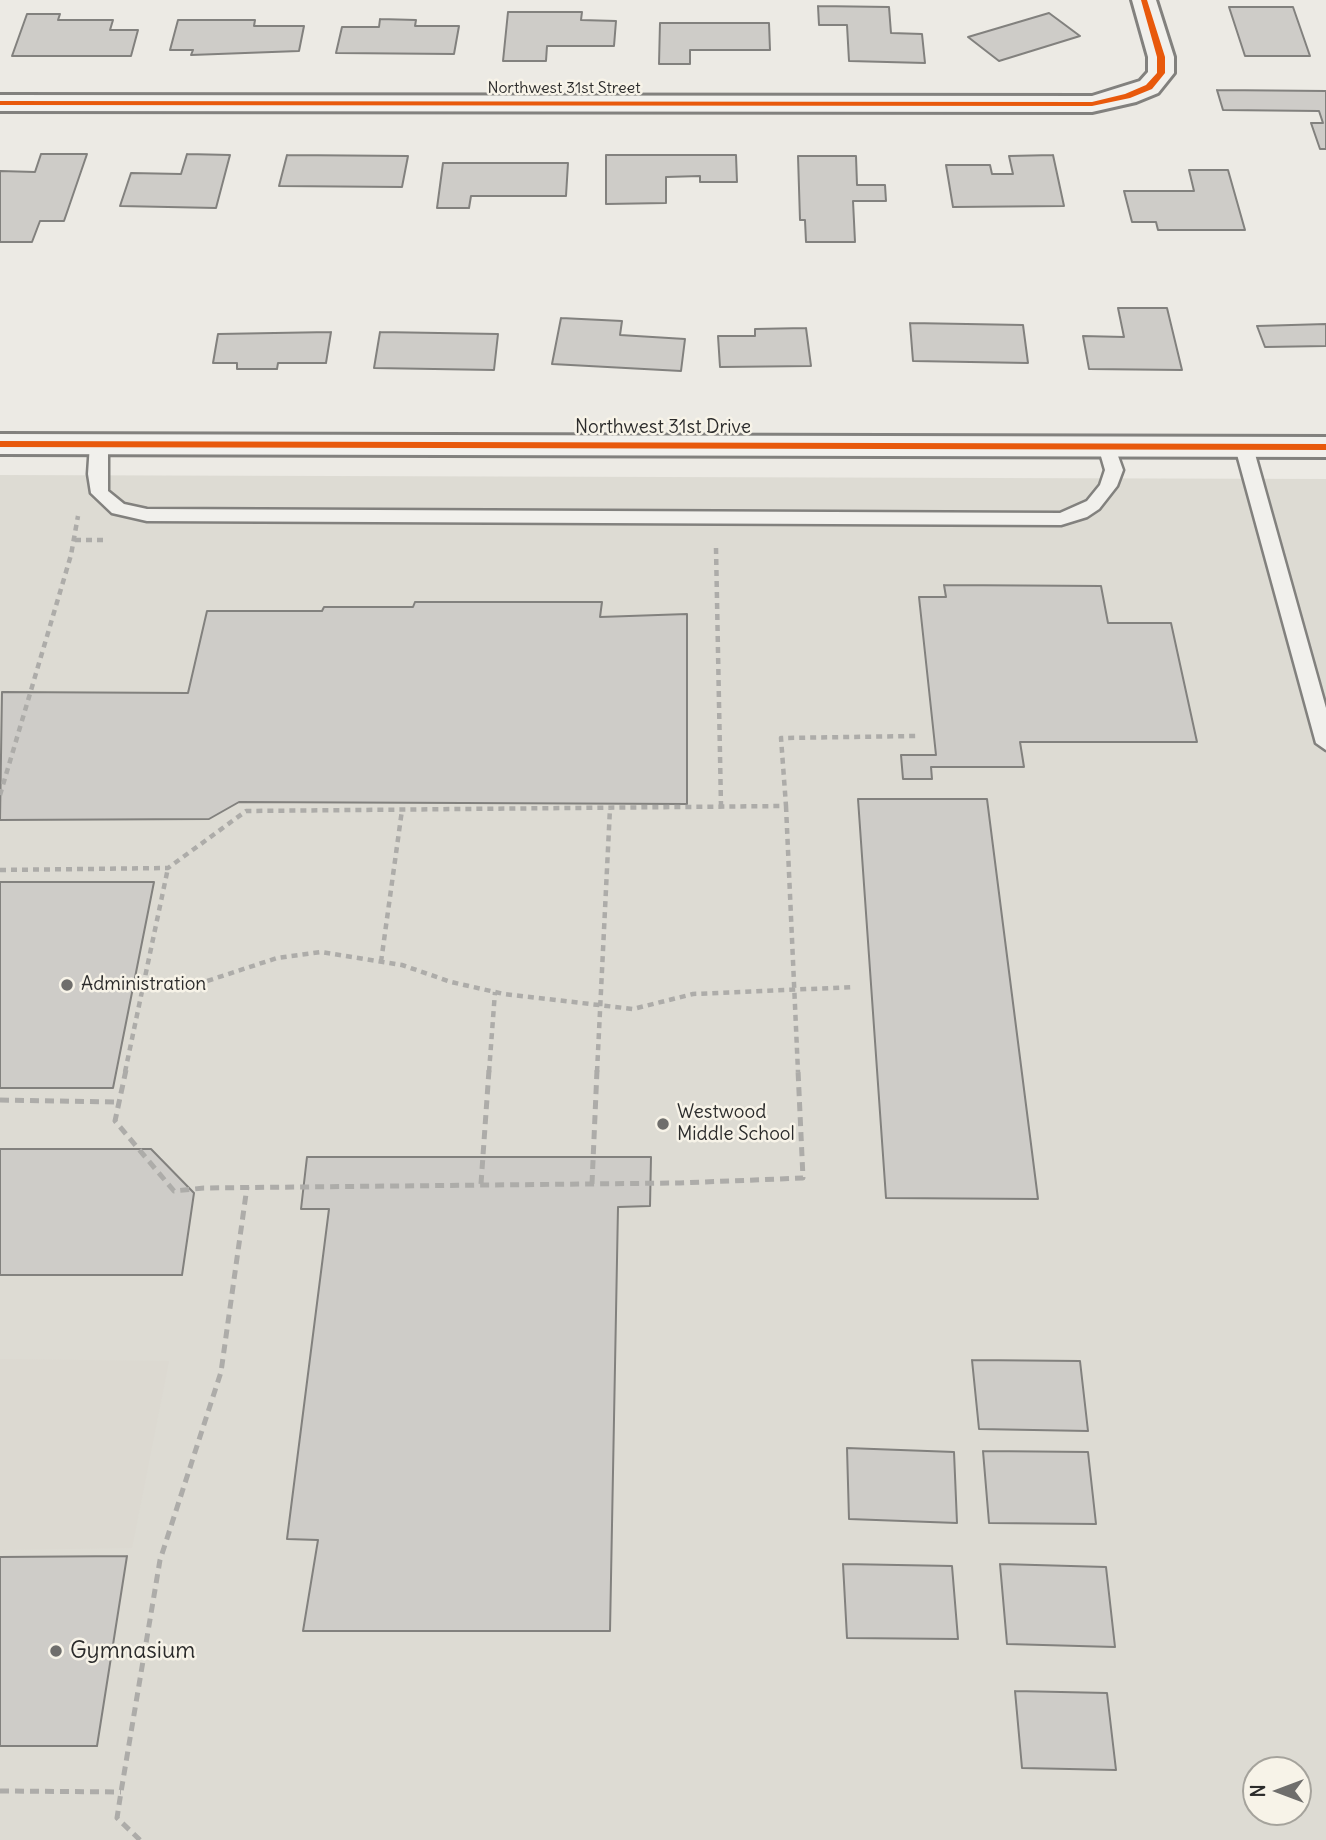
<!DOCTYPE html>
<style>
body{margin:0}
#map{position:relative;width:1326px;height:1840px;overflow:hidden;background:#eceae4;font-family:Delius,sans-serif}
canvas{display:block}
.north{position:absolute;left:1242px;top:1756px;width:70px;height:70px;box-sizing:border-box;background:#f7f3e8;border:2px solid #a5a39c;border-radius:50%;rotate:270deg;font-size:19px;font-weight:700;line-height:28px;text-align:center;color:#2b2b2b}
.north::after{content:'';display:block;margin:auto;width:24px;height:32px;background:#6f6e6c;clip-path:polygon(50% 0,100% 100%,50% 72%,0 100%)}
</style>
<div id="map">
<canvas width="1326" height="1840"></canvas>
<div class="north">N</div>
</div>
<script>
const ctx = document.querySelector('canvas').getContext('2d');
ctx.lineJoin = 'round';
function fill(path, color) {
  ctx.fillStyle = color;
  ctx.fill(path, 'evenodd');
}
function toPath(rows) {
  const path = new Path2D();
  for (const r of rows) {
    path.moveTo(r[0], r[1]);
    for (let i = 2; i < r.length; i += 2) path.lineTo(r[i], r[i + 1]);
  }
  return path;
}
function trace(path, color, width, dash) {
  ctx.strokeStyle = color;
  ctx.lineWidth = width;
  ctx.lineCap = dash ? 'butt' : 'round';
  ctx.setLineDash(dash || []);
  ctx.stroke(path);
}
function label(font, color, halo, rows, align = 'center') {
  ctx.font = font + ' Delius,sans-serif';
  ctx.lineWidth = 5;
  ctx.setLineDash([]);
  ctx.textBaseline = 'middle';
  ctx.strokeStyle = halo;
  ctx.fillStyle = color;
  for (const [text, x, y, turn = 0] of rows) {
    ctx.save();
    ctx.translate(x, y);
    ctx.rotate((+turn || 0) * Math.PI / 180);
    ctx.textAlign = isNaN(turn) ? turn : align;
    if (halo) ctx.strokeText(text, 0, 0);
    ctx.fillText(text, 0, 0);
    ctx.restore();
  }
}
fill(toPath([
 [0,475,1326,479,1326,1840,0,1840],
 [1256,1770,1298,1770,1298,1812,1256,1812]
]), '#dddbd3');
fill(toPath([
 [0,1359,169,1361,132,1548,0,1550]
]), '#dcd9d1');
const building = toPath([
 [818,6,889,7,891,33,922,34,925,63,849,61,847,25,819,25,818,6],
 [1229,7,1293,7,1310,56,1245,56,1229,7],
 [508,12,582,12,581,20,616,21,614,46,547,46,546,61,503,61,508,12],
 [1049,13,1080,36,999,61,968,37,1049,13],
 [27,14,60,14,58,20,113,20,110,30,138,30,131,56,12,56,27,14],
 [380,19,416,20,415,26,459,26,454,54,336,53,342,27,379,27,380,19],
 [178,20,255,20,254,26,304,26,299,51,191,55,193,50,170,50,178,20],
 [660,23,769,23,770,50,690,50,690,64,659,64,660,23],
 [1217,90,1326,91,1326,149,1320,149,1311,123,1323,123,1319,111,1223,110,1217,90],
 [41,154,87,154,64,221,40,221,32,242,0,242,0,171,35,172,41,154],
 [187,154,230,155,216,208,120,206,131,173,181,174,187,154],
 [287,155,408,156,402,187,279,186,287,155],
 [606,155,736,155,737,182,700,182,700,176,666,177,666,203,606,204,606,155],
 [1053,155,1064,206,953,207,946,165,990,165,992,174,1013,174,1009,156,1053,155],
 [798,156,856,156,857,185,885,185,886,201,853,201,855,242,806,242,805,220,800,220,798,156],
 [443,163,568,163,566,196,471,196,469,208,437,208,443,163],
 [1189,170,1228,170,1245,230,1158,230,1156,222,1132,222,1124,191,1194,191,1189,170],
 [1118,308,1167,308,1182,370,1089,369,1083,336,1124,337,1118,308],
 [561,318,622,321,620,335,685,339,681,371,552,364,561,318],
 [910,323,1023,325,1028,363,913,361,910,323],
 [1326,324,1326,346,1265,347,1257,326,1326,324],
 [806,328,811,366,720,367,718,336,755,336,755,329,806,328],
 [331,332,326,363,278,363,277,369,237,369,237,363,213,363,218,334,331,332],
 [380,332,498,334,494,370,374,368,380,332],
 [944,585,1101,586,1108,623,1171,623,1197,742,1020,742,1024,767,931,767,932,779,903,779,901,755,936,755,919,597,946,597,944,585],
 [415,602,602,602,600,617,687,614,687,804,239,802,209,819,0,820,2,692,188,693,207,611,322,611,324,607,413,607,415,602],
 [858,799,987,799,1038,1199,886,1198,858,799],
 [0,882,154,882,113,1088,0,1088,0,882],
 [0,1149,151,1149,194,1193,182,1275,0,1275,0,1149],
 [307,1157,651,1157,650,1206,618,1207,610,1631,303,1631,318,1540,287,1539,329,1209,301,1209,307,1157],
 [972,1360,1080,1361,1088,1431,979,1429,972,1360],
 [847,1448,954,1452,957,1523,849,1519,847,1448],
 [983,1451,1088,1452,1096,1524,989,1523,983,1451],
 [127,1556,97,1746,0,1746,0,1557,127,1556],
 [843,1564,952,1566,958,1639,847,1638,843,1564],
 [1000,1564,1106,1567,1115,1647,1007,1644,1000,1564],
 [1015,1691,1107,1693,1116,1770,1022,1768,1015,1691]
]);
fill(building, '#ceccc8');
trace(building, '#82817e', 2);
const service = toPath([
 [99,439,108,444,108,491,124,504,147,509,1060,513,1087,501,1100,485,1105,470,1098,446,1101,442,1113,442,1123,470,1117,486,1099,509,1087,517,1061,525,147,521,112,513,91,493,88,474,90,444,99,439],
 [1244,442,1253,447,1326,708,1326,750,1316,743,1235,447,1244,442]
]);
const minor = toPath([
 [1132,0,1156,0,1174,57,1174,73,1158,93,1136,102,1092,112,0,111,0,95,1092,96,1140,81,1148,72,1148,57,1132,0],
 [0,434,1326,437,1326,457,0,454,0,434]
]);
trace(service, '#82817e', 5);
trace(minor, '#82817e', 6);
trace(toPath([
 [75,540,106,540],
 [716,548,721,806],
 [0,795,71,555,78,516],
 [786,806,798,1072],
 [0,870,168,868,246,811,786,806,781,738,917,736],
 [381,962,402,810],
 [142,988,198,984,277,958,321,952,402,965,451,982,504,994,633,1009,693,994,855,987],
 [125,1072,168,868],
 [489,1072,495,992],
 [597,1072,610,808]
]), '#adaca9', 4.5, [6, 5]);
trace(toPath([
 [126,1070,115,1121,174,1191,204,1188,680,1183,803,1178,798,1070],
 [0,1100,118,1102],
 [481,1184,489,1070],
 [592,1184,597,1070],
 [0,1791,121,1792],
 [140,1840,117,1818,121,1792,160,1560,221,1372,247,1187]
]), '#adaca9', 5, [9, 6]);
fill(service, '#f1f0ec');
fill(minor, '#f1f0ec');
fill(toPath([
 [1141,0,1147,0,1165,57,1165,73,1152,89,1130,98,1092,106,0,105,0,101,1092,102,1125,94,1146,85,1157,73,1157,57,1141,0],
 [0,441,1326,444,1326,450,0,447,0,441]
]), '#e8590c');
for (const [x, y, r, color] of [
 [67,985,7,"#6f6e6c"],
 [663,1124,7,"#6f6e6c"],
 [56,1651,7,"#6f6e6c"]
]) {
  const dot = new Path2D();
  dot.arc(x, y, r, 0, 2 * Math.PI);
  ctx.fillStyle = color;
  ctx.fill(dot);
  trace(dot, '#f7f3e8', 2.5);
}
label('16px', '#2b2b2b', '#f7f3e8', [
 ["Northwest 31st Street",564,88]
]);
label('19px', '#2b2b2b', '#f7f3e8', [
 ["Northwest 31st Drive",663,428]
]);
label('19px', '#2b2b2b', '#f7f3e8', [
 ["Administration",81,985],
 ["Westwood",677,1113],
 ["Middle School",677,1135]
], 'left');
label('23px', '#2b2b2b', '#f7f3e8', [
 ["Gymnasium",70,1651]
], 'left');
</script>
